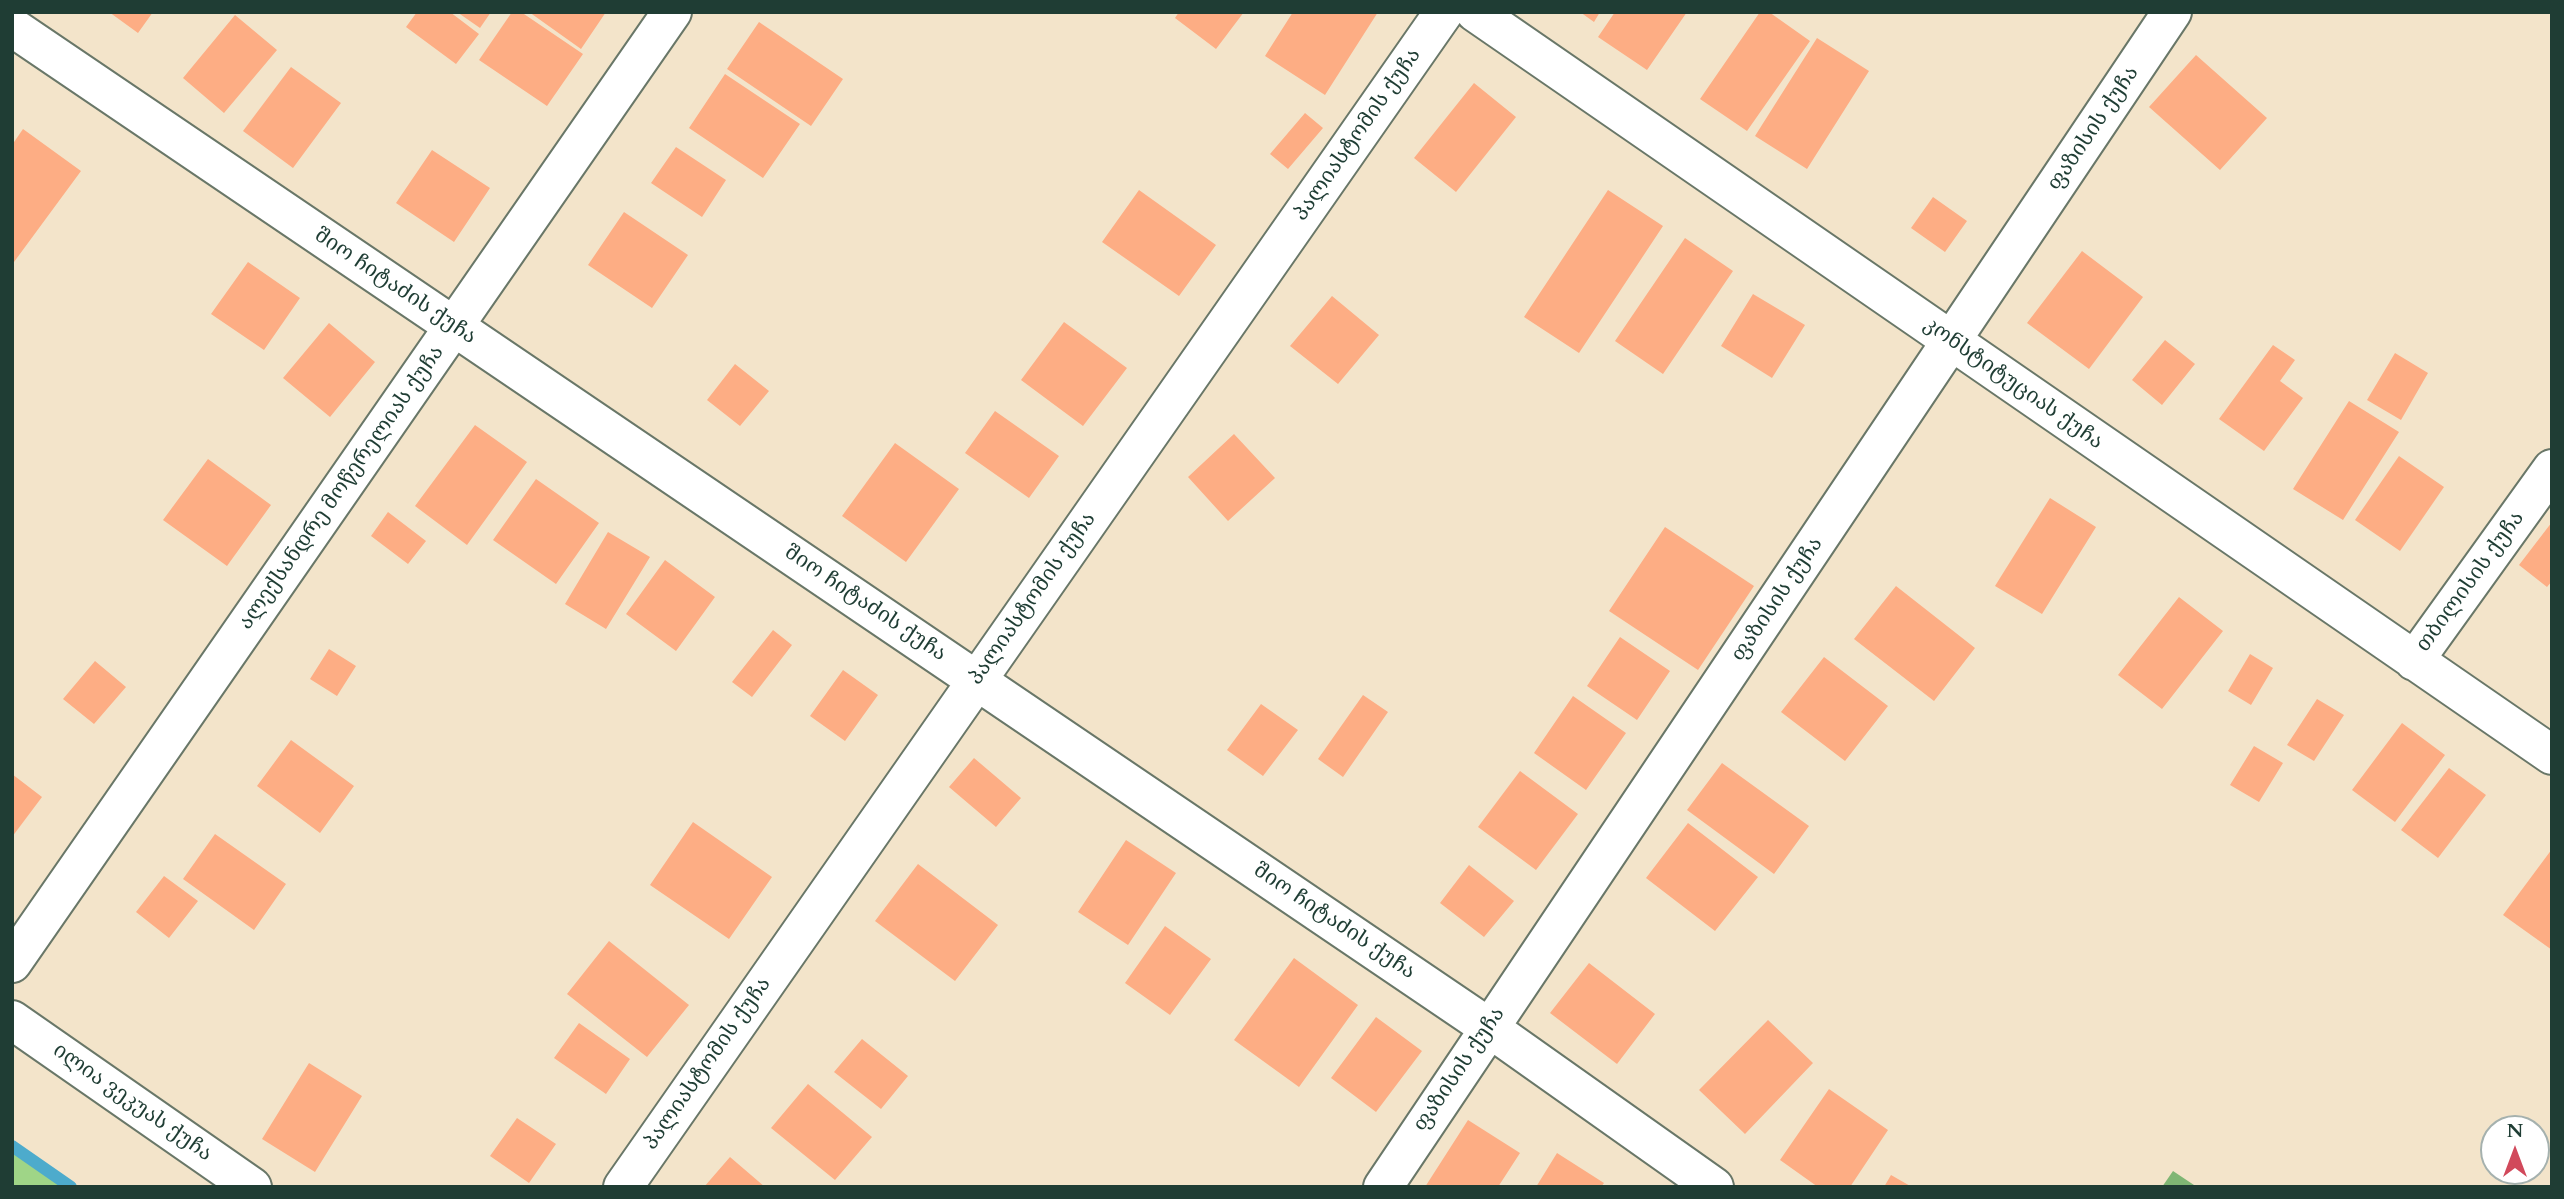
<!DOCTYPE html>
<meta charset="utf-8">
<style>
body{margin:0}
#map{position:relative;width:2564px;height:1199px;overflow:hidden;background:#f3e4ca;font-family:Cardo,serif}
canvas{display:block}
.frame{position:absolute;inset:0;border:14px solid #1f3d34;pointer-events:none}
.north{position:absolute;left:2480px;top:1115px;width:70px;height:70px;box-sizing:border-box;background:#fff;border:2px solid #a5b1ae;border-radius:50%;rotate:0deg;font-size:19px;font-weight:700;line-height:28px;text-align:center;color:#1f3d34}
.north::after{content:'';display:block;margin:auto;width:24px;height:32px;background:#d1495b;clip-path:polygon(50% 0,100% 100%,50% 72%,0 100%)}
</style>
<div id="map">
<canvas width="2564" height="1199"></canvas>
<div class="frame"></div>
<div class="north">N</div>
</div>
<script>
const ctx = document.querySelector('canvas').getContext('2d');
ctx.lineJoin = 'round';
function fill(path, color) {
  ctx.fillStyle = color;
  ctx.fill(path, 'evenodd');
}
function toPath(rows) {
  const path = new Path2D();
  for (const r of rows) {
    path.moveTo(r[0], r[1]);
    for (let i = 2; i < r.length; i += 2) path.lineTo(r[i], r[i + 1]);
  }
  return path;
}
function trace(path, color, width, dash) {
  ctx.strokeStyle = color;
  ctx.lineWidth = width;
  ctx.lineCap = dash ? 'butt' : 'round';
  ctx.setLineDash(dash || []);
  ctx.stroke(path);
}
function label(font, color, halo, rows, align = 'center') {
  ctx.font = font + ' Cardo,"Noto Serif Georgian",serif';
  ctx.lineWidth = 5;
  ctx.setLineDash([]);
  ctx.textBaseline = 'middle';
  ctx.strokeStyle = halo;
  ctx.fillStyle = color;
  for (const [text, x, y, turn = 0] of rows) {
    ctx.save();
    ctx.translate(x, y);
    ctx.rotate((+turn || 0) * Math.PI / 180);
    ctx.textAlign = isNaN(turn) ? turn : align;
    if (halo) ctx.strokeText(text, 0, 0);
    ctx.fillText(text, 0, 0);
    ctx.restore();
  }
}
fill(toPath([
 [12,1146,71,1187,12,1187]
]), '#9fd587');
fill(toPath([
 [2173,1171,2197,1187,2162,1187]
]), '#7fb674');
trace(toPath([
 [12,1146,71,1187]
]), '#4dabcc', 12);
fill(toPath([
 [109,12,153,12,138,33],
 [417,12,450,12,479,34,456,64,406,27],
 [457,12,491,12,480,28],
 [512,12,521,12,583,54,547,106,479,60],
 [529,12,606,12,581,49],
 [1179,12,1244,12,1216,49,1175,18],
 [1293,12,1378,12,1325,95,1265,56],
 [1580,12,1600,12,1594,22],
 [1615,12,1687,12,1647,70,1598,37],
 [1760,12,1769,12,1810,41,1747,131,1700,99],
 [235,15,277,50,224,113,183,78],
 [759,22,843,79,811,126,727,69],
 [1817,38,1869,71,1807,169,1755,136],
 [2196,55,2267,118,2220,170,2149,107],
 [291,67,341,103,293,168,243,131],
 [725,74,800,124,763,178,689,128],
 [1474,83,1516,117,1456,192,1414,158],
 [1305,113,1323,128,1288,169,1270,154],
 [23,129,81,171,14,262,12,145],
 [676,147,726,180,702,217,651,183],
 [432,150,490,188,454,242,396,203],
 [1139,190,1216,245,1179,296,1102,242],
 [1608,190,1663,226,1579,353,1524,317],
 [1933,197,1967,221,1945,252,1911,228],
 [624,212,688,255,652,308,588,265],
 [1685,238,1733,271,1663,374,1615,341],
 [2082,251,2143,297,2089,369,2027,323],
 [248,262,300,298,264,350,211,314],
 [1753,294,1805,325,1772,378,1721,346],
 [1332,296,1379,335,1338,384,1290,346],
 [1064,322,1127,368,1083,426,1021,380],
 [329,323,375,362,330,417,283,378],
 [2165,340,2195,364,2162,405,2132,380],
 [2273,345,2295,360,2280,381,2303,398,2264,451,2219,419],
 [2395,353,2428,373,2401,420,2367,400],
 [735,364,769,391,740,426,707,400],
 [2349,401,2399,432,2343,520,2293,489],
 [995,411,1059,456,1029,498,965,453],
 [475,425,527,462,467,545,415,506],
 [1234,434,1275,478,1228,521,1188,477],
 [895,443,959,489,906,562,842,516],
 [2399,456,2444,487,2400,551,2355,520],
 [208,459,271,505,227,566,163,520],
 [536,479,599,523,556,584,493,540],
 [2050,498,2096,527,2042,614,1995,586],
 [388,512,426,541,408,564,371,536],
 [2552,522,2552,581,2547,587,2519,565],
 [1665,527,1754,586,1698,670,1609,611],
 [608,532,650,557,606,629,565,604],
 [665,560,715,597,676,651,626,614],
 [1896,586,1975,648,1934,701,1854,639],
 [2179,597,2223,631,2162,709,2118,675],
 [773,630,792,645,752,697,732,682],
 [1620,637,1670,671,1637,720,1587,686],
 [329,649,356,666,337,696,310,679],
 [2250,654,2273,668,2251,705,2228,691],
 [1824,657,1888,706,1845,761,1781,712],
 [95,661,126,687,94,724,63,699],
 [843,670,878,695,845,741,810,716],
 [1363,695,1388,712,1343,777,1318,759],
 [1573,696,1626,733,1586,790,1534,753],
 [2317,699,2344,715,2314,761,2287,745],
 [1261,704,1298,730,1263,776,1227,750],
 [2402,723,2445,755,2395,822,2352,790],
 [291,740,354,786,320,833,257,786],
 [2254,746,2283,763,2259,802,2230,785],
 [974,758,1021,798,996,827,949,787],
 [1722,763,1809,826,1774,874,1687,810],
 [2449,768,2486,795,2438,858,2401,830],
 [1520,771,1578,814,1536,870,1478,827],
 [12,774,42,797,12,837],
 [693,822,772,877,729,939,650,885],
 [1688,823,1758,877,1715,931,1646,878],
 [215,834,286,884,254,930,183,879],
 [1126,840,1176,873,1128,945,1078,912],
 [2552,849,2552,950,2503,915],
 [918,864,998,925,955,981,875,921],
 [1469,865,1514,901,1484,937,1440,903],
 [164,876,198,901,169,938,136,912],
 [1165,926,1211,959,1170,1015,1125,983],
 [609,941,689,1005,647,1057,567,994],
 [1294,958,1358,1005,1299,1087,1234,1040],
 [1589,963,1655,1014,1617,1064,1550,1013],
 [1376,1017,1422,1051,1376,1112,1331,1078],
 [1768,1020,1813,1063,1745,1134,1699,1090],
 [579,1023,630,1059,606,1094,554,1058],
 [862,1039,908,1076,881,1109,834,1072],
 [309,1063,362,1096,315,1172,262,1139],
 [808,1084,872,1137,835,1180,771,1128],
 [1829,1089,1888,1130,1850,1187,1818,1187,1780,1160],
 [517,1118,556,1144,529,1183,490,1156],
 [1468,1120,1520,1153,1498,1187,1425,1187],
 [1557,1153,1604,1183,1601,1187,1536,1187],
 [730,1157,765,1187,704,1187],
 [1891,1175,1912,1187,1884,1187]
]), '#fdad84');
const street = toPath([
 [1475,12,2552,755],
 [12,27,1488,1027,1714,1187],
 [2414,661,2552,469],
 [12,963,672,12],
 [12,1020,252,1187],
 [623,1187,1444,12],
 [1383,1187,2172,12]
]);
trace(street, '#697768', 42);
trace(street, '#fff', 38);
label('21px', '#1f3d34', '#fff', [
 ["ფაზისის ქუჩა",2094,129,-56],
 ["პალიასტომის ქუჩა",1358,135,-55],
 ["შიო ჩიტაძის ქუჩა",395,287,34],
 ["კონსტიტუციას ქუჩა",2013,384,35],
 ["ალექსანდრე მოწერელიას ქუჩა",342,488,-55],
 ["თბილისის ქუჩა",2471,582,-54],
 ["პალიასტომის ქუჩა",1033,599,-55],
 ["ფაზისის ქუჩა",1778,600,-56],
 ["შიო ჩიტაძის ქუჩა",865,604,34],
 ["შიო ჩიტაძის ქუჩა",1334,922,34],
 ["პალიასტომის ქუჩა",708,1064,-55],
 ["ფაზისის ქუჩა",1460,1070,-56],
 ["ილია ვეკუას ქუჩა",132,1103,35]
]);
</script>
